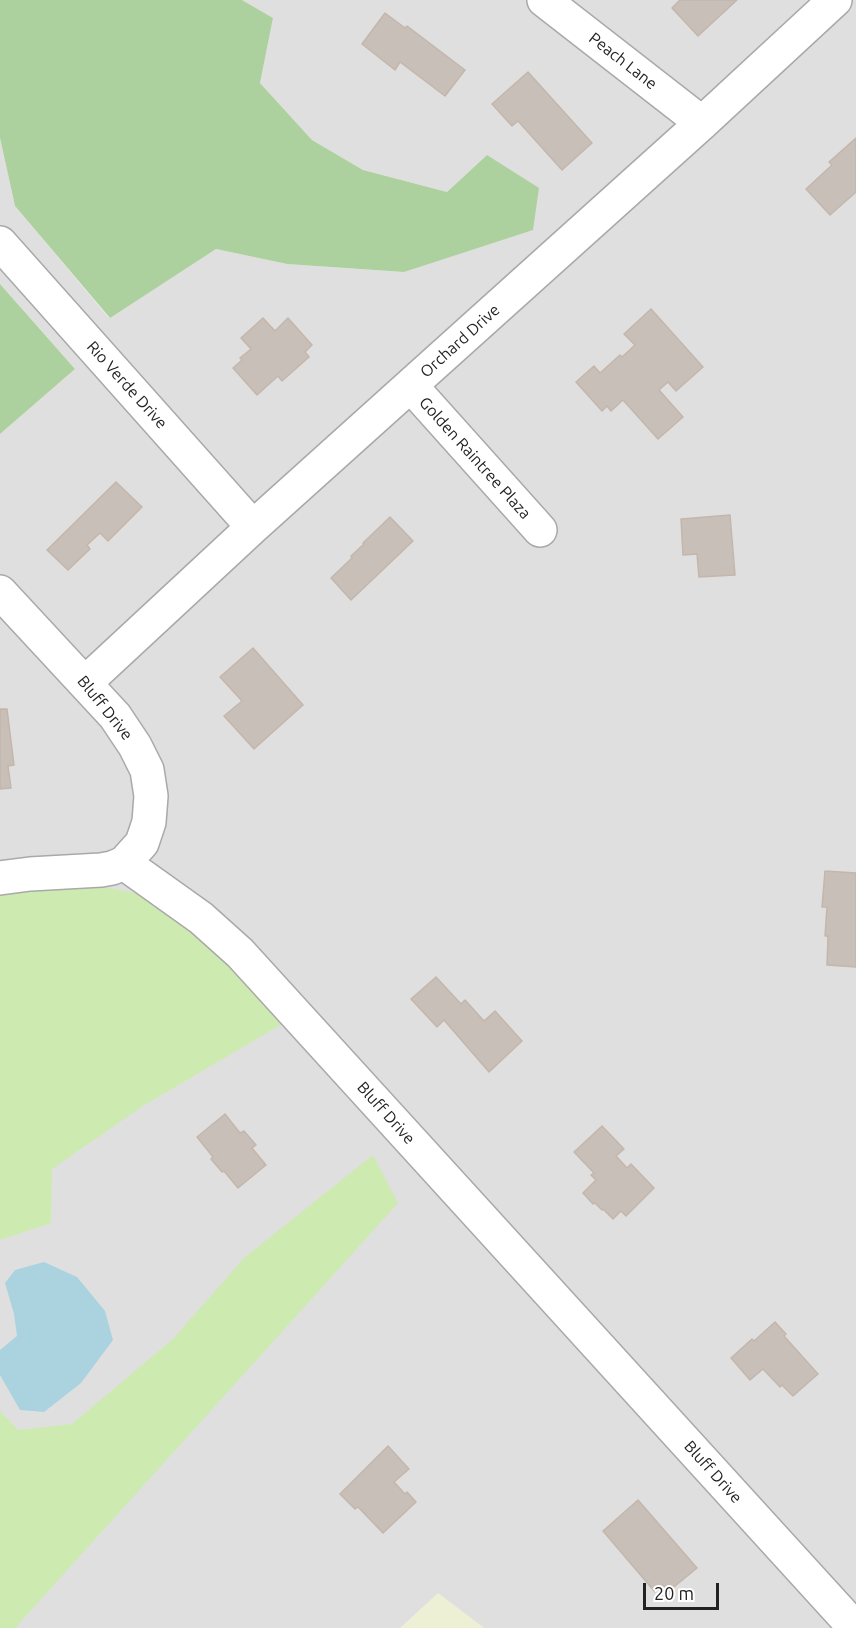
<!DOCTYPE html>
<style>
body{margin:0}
#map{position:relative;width:856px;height:1628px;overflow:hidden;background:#f2efe9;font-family:Ubuntu,sans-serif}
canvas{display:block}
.scale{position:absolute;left:643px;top:1583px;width:76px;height:27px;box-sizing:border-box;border:3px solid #222;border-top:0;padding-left:8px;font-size:18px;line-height:21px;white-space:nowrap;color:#222;-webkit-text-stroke:4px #fff;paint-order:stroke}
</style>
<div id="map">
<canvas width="856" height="1628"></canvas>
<div class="scale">20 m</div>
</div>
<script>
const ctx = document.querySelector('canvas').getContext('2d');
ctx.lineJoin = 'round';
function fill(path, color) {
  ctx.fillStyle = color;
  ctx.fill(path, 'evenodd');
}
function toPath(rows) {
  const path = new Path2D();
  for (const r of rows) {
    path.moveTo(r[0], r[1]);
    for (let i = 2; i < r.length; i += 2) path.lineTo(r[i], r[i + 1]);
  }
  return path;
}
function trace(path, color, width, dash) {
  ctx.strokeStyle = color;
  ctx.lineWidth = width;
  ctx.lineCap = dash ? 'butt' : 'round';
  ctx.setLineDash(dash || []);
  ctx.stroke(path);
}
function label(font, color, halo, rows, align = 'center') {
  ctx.font = font + ' Ubuntu,sans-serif';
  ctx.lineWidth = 6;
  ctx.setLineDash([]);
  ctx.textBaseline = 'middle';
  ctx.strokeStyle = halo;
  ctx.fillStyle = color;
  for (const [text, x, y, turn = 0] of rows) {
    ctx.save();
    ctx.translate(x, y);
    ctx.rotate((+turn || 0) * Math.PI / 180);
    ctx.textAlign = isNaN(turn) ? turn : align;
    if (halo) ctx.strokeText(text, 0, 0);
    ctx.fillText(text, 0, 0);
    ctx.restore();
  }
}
fill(toPath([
 [242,0,856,0,856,1628,0,1628,0,434,75,369,0,284,0,138,15,206,109,318,216,249,287,264,404,272,487,155,447,192,363,170,312,140,260,83,273,18]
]), '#e0dfdf');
fill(toPath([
 [438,1593,483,1627,484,1628,400,1628]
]), '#eef0d5');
fill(toPath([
 [100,886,140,894,194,927,287,1021,143,1106,52,1169,51,1223,0,1240,0,892],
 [373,1155,398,1203,15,1628,0,1628,0,1411,18,1430,72,1424,173,1339,244,1258]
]), '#cdebb0');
fill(toPath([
 [0,0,242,0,273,18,260,83,312,140,363,170,447,192,487,155,539,188,533,230,404,272,287,264,216,249,110,318,15,206,0,138],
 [0,284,75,369,0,434]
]), '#add19e');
fill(toPath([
 [44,1262,77,1277,105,1311,113,1340,81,1383,44,1412,20,1410,0,1375,0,1350,17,1336,14,1314,5,1283,15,1270]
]), '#aad3df');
const building = toPath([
 [680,0,737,0,698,36,672,8,680,0],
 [385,13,405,28,407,26,465,70,445,96,400,62,395,70,362,44,385,13],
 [528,72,592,143,562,170,518,121,512,126,492,104,528,72],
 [856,138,856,192,830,215,806,189,832,165,829,162,856,138],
 [651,309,703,367,676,391,668,382,659,390,683,417,658,439,623,400,611,411,607,406,602,411,576,382,594,366,600,373,620,355,622,357,635,345,624,334,651,309],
 [263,318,275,331,288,318,312,345,305,352,309,357,282,381,278,376,257,395,233,368,242,360,240,358,251,349,241,338,263,318],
 [116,482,142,507,108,541,100,533,87,545,90,549,68,570,47,550,116,482],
 [730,515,735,575,699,577,697,554,683,555,681,519,730,515],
 [390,517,413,541,351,600,331,578,352,558,351,556,364,544,363,543,390,517],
 [253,648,303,705,254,749,224,716,242,701,220,677,253,648],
 [0,709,7,709,14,765,8,766,11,788,0,789,0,709],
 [825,871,856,873,856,967,827,965,828,936,825,936,827,907,822,907,825,871],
 [436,977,461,1004,465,1000,484,1021,495,1011,522,1041,489,1072,444,1020,437,1027,411,999,436,977],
 [225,1114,240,1133,244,1131,256,1145,252,1148,266,1165,238,1188,224,1171,222,1172,211,1159,213,1157,197,1137,225,1114],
 [602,1126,624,1149,616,1156,627,1168,631,1164,654,1188,626,1216,621,1211,613,1219,603,1209,602,1210,595,1203,593,1204,583,1193,596,1180,591,1175,594,1173,574,1152,602,1126],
 [775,1322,786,1334,784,1336,818,1374,793,1396,782,1385,780,1387,763,1369,750,1380,731,1358,752,1339,754,1341,775,1322],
 [388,1446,409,1469,394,1482,405,1494,407,1492,416,1502,383,1533,358,1507,355,1509,340,1494,388,1446],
 [638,1500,697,1568,669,1591,663,1585,655,1592,603,1531,638,1500]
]);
fill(building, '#c7bfb8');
trace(building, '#c4b6ab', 1.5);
const minor = toPath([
 [544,0,702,123],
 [0,243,253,527],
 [411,386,540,530],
 [0,592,115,716,135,746,147,770,151,796,149,822,142,843,124,863,201,918,240,953,855,1628],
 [85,683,253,527,702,123,835,0],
 [0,878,30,874,101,870,112,868,124,863]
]);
trace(minor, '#a9a9a9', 36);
trace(minor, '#fff', 33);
label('16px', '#222', '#fff', [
 ["Peach Lane",623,61,38],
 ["Orchard Drive",460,341,-42],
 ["Rio Verde Drive",127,385,48],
 ["Golden Raintree Plaza",475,458,48],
 ["Bluff Drive",105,708,51],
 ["Bluff Drive",386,1113,48],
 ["Bluff Drive",713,1472,48]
]);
</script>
